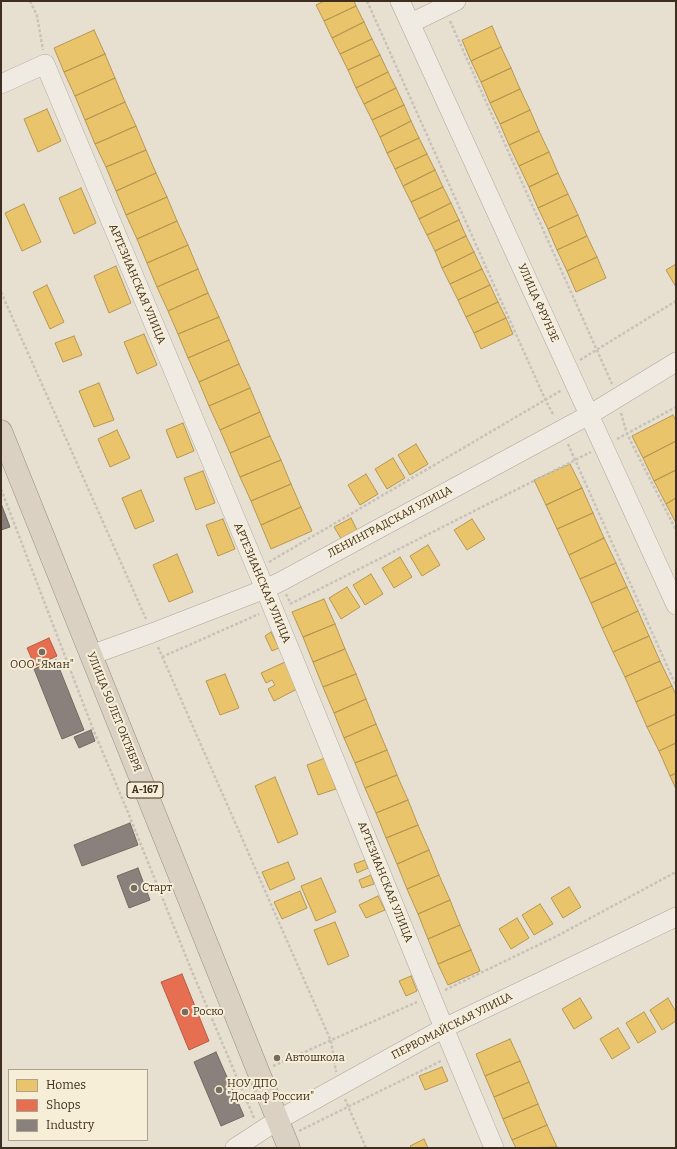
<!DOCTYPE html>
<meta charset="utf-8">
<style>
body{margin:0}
#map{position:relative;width:677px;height:1149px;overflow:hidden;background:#e7e0d1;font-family:Bitter,serif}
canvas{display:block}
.frame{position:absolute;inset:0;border:2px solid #3d2e20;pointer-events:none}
.legend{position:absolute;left:8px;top:1069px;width:140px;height:72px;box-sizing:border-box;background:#f7eed8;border:1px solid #ada18e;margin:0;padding:5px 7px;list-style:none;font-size:12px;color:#3d2e20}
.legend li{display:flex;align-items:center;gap:8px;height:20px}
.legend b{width:20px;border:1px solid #ada18e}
</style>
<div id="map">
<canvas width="677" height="1149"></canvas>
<div class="frame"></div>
<ul class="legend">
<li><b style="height:11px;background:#e9c46a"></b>Homes</li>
<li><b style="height:11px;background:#e76f51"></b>Shops</li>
<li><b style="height:11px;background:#8a817c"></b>Industry</li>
</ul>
</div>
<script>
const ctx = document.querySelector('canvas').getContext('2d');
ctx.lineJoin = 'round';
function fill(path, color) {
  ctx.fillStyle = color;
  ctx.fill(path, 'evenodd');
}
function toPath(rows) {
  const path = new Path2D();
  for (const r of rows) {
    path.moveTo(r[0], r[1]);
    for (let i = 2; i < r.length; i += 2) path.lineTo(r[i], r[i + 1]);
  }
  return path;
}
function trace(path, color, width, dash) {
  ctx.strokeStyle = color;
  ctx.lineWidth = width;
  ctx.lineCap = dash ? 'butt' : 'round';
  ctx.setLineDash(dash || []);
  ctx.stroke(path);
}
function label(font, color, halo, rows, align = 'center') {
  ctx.font = font + ' Bitter,serif';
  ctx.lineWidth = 4;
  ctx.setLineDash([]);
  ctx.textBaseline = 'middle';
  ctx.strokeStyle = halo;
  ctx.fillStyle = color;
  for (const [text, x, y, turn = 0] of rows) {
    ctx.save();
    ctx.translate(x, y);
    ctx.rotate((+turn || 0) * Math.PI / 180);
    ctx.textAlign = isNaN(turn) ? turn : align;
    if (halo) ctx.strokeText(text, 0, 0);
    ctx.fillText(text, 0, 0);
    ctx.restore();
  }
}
const homes = toPath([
 [324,1,354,1,356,6,324,21,316,5,324,1],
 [356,6,364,22,332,38,324,21,356,6],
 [364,22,372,39,340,54,332,38,364,22],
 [492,26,501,47,471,61,462,40,492,26],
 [94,30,105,54,64,72,54,48,94,30],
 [372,39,380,55,348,70,340,54,372,39],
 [501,47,511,68,481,82,471,61,501,47],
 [105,54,115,78,75,96,64,72,105,54],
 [380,55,388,72,356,88,348,70,380,55],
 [511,68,520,89,490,103,481,82,511,68],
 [388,72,396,88,364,104,356,88,388,72],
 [115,78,125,102,85,120,75,96,115,78],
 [396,88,404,105,372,120,364,104,396,88],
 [520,89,530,110,500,124,490,103,520,89],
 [125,102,136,126,95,144,85,120,125,102],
 [404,105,411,121,380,137,372,120,404,105],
 [47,109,61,141,38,152,24,119,47,109],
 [530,110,539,131,509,145,500,124,530,110],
 [411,121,419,138,387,153,380,137,411,121],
 [136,126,146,150,106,167,95,144,136,126],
 [539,131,549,152,519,166,509,145,539,131],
 [419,138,427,154,395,169,387,153,419,138],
 [146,150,156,173,116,191,106,167,146,150],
 [549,152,558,173,529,187,519,166,549,152],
 [427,154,435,170,403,186,395,169,427,154],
 [435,170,443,187,411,202,403,186,435,170],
 [156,173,167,197,126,215,116,191,156,173],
 [558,173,568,194,538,208,529,187,558,173],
 [443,187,451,203,419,219,411,202,443,187],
 [81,188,96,223,74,234,59,198,81,188],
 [568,194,578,215,548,229,538,208,568,194],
 [167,197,177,221,137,239,126,215,167,197],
 [451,203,459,220,427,235,419,219,451,203],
 [24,204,41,242,22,251,5,213,24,204],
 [578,215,587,236,557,250,548,229,578,215],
 [459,220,466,236,435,251,427,235,459,220],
 [177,221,188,245,147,263,137,239,177,221],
 [466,236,474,252,442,268,435,251,466,236],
 [587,236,597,257,567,271,557,250,587,236],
 [188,245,198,269,157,287,147,263,188,245],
 [474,252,482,269,450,284,442,268,474,252],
 [597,257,606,278,576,292,567,271,597,257],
 [676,264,676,287,666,270,676,264],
 [116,266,131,303,109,313,94,276,116,266],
 [198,269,208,293,168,311,157,287,198,269],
 [482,269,490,285,458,300,450,284,482,269],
 [47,285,64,322,50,329,33,292,47,285],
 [490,285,498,302,466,317,458,300,490,285],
 [208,293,219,317,178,334,168,311,208,293],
 [498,302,506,318,474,333,466,317,498,302],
 [219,317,229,340,188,358,178,334,219,317],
 [506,318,513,334,481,349,474,333,506,318],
 [144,334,157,365,137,374,124,342,144,334],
 [74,336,82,355,63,362,55,343,74,336],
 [229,340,239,364,199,382,188,358,229,340],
 [239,364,250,388,209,406,199,382,239,364],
 [99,383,114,420,94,427,79,391,99,383],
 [250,388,260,412,220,430,209,406,250,388],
 [260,412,270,436,230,453,220,430,260,412],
 [673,415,676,421,676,441,643,458,632,436,673,415],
 [183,423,194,451,177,458,166,430,183,423],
 [117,430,130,458,110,467,98,439,117,430],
 [270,436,281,460,240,477,230,453,270,436],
 [676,441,676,470,654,481,643,458,676,441],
 [416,444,428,464,410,475,398,455,416,444],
 [393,458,405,478,387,489,375,469,393,458],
 [281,460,291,484,251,501,240,477,281,460],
 [570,464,582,488,546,505,534,480,570,464],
 [676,470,676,498,666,504,654,481,676,470],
 [203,471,215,503,196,510,184,478,203,471],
 [366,474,378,494,360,505,348,485,366,474],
 [291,484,301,507,261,525,251,501,291,484],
 [582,488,593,513,557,529,546,505,582,488],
 [141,490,154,521,135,529,122,498,141,490],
 [676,498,676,523,666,504,676,498],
 [301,507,312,531,271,549,261,525,301,507],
 [593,513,604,538,569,555,557,529,593,513],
 [351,518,359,534,343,542,334,527,351,518],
 [223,519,235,549,218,556,206,525,223,519],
 [472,519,485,539,467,550,454,530,472,519],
 [604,538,616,563,580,579,569,555,604,538],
 [428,545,440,565,422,576,410,556,428,545],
 [177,554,193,592,169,602,153,565,177,554],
 [400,557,412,577,394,588,382,568,400,557],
 [616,563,627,587,591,603,580,579,616,563],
 [371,574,383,594,365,605,353,585,371,574],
 [347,587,360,607,341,619,329,598,347,587],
 [627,587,638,611,602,628,591,603,627,587],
 [324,599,335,624,303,637,292,612,324,599],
 [638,611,649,636,613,652,602,628,638,611],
 [335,624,345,649,313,662,303,637,335,624],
 [271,632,279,648,272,651,265,636,271,632],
 [649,636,660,661,625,677,613,652,649,636],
 [345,649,356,674,323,687,313,662,345,649],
 [660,661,672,686,636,702,625,677,660,661],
 [285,662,297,689,274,701,268,689,275,685,272,680,266,683,261,673,285,662],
 [225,674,239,708,220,715,206,681,225,674],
 [356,674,366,699,334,713,323,687,356,674],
 [672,686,676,695,676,714,647,727,636,702,672,686],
 [366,699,376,724,344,738,334,713,366,699],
 [676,714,676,743,659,751,647,727,676,714],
 [376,724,387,750,355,763,344,738,376,724],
 [676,743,676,773,670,776,659,751,676,743],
 [387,750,397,775,365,788,355,763,387,750],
 [325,758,336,789,318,795,307,765,325,758],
 [676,773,676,789,670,776,676,773],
 [397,775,408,800,376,813,365,788,397,775],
 [275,777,298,834,278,843,255,786,275,777],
 [408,800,418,825,386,838,376,813,408,800],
 [418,825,429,850,397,864,386,838,418,825],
 [429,850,439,875,407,889,397,864,429,850],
 [365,860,368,868,357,873,354,864,365,860],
 [288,862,295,879,270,890,262,872,288,862],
 [371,875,374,884,362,888,359,880,371,875],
 [439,875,450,900,418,914,407,889,439,875],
 [321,878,336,912,316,921,301,886,321,878],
 [569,887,581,907,563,918,551,898,569,887],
 [300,891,307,908,282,919,274,902,300,891],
 [378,896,385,910,366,918,359,905,378,896],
 [450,900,460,925,428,939,418,914,450,900],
 [540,904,553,924,534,935,522,915,540,904],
 [517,918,529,938,511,949,499,929,517,918],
 [335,922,349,956,328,965,314,930,335,922],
 [460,925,471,950,438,964,428,939,460,925],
 [471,950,480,971,448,985,438,964,471,950],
 [411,976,417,991,406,996,399,981,411,976],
 [580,998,592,1018,574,1029,562,1009,580,998],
 [668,998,676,1012,676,1021,662,1030,650,1010,668,998],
 [644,1012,656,1032,638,1043,626,1023,644,1012],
 [618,1028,630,1048,612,1059,600,1039,618,1028],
 [510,1039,520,1061,485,1076,476,1054,510,1039],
 [520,1061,529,1082,494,1097,485,1076,520,1061],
 [442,1067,448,1081,425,1090,419,1076,442,1067],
 [529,1082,538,1104,503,1119,494,1097,529,1082],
 [538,1104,547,1125,512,1140,503,1119,538,1104],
 [547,1125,557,1147,516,1148,512,1140,547,1125],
 [424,1139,428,1148,412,1148,410,1146,424,1139]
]);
fill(homes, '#e9c46a');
trace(homes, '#b59754', 1);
const shops = toPath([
 [49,638,57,656,35,666,27,648,49,638],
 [182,974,209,1041,189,1050,161,982,182,974]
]);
fill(shops, '#e76f51');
trace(shops, '#b45c42', 1);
const industry = toPath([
 [2,506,10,527,1,530,1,507,2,506],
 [56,660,84,730,62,739,34,669,56,660],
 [91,730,95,741,79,748,74,737,91,730],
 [130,823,138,845,82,866,74,845,130,823],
 [138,868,150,900,129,908,117,876,138,868],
 [216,1052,244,1116,221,1126,194,1062,216,1052]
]);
fill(industry, '#8a817c');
trace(industry, '#736860', 1);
const minor = toPath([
 [400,1,676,605],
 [411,23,456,1],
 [1,84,45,64,265,589,444,1028,494,1148],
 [91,655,152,633,265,589,280,582,589,415,676,362],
 [235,1148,278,1120,444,1028,676,917]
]);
const highway = toPath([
 [1,431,289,1148]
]);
trace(minor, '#ada599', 20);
trace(highway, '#928b80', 23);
trace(toPath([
 [30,1,37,16,43,50],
 [367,1,545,399,554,416],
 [450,21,612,384],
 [1,292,146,619],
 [580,360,676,301],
 [621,413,627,434,676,530],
 [617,439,676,407],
 [568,444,676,686],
 [1,489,93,729,127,810,191,969,254,1118],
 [269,562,562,390],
 [286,594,291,604],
 [290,604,591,452],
 [158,647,331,1041,336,1072],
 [162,657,259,614],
 [445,990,557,936,676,872],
 [273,1066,417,1002],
 [345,1099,366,1148],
 [299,1131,441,1061]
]), '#c8c2b9', 2.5, [3, 2]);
trace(minor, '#efebe3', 19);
trace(highway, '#dad1c2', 22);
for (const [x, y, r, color] of [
 [42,652,4,"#786c5e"],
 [134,888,4,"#786c5e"],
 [185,1012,4,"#786c5e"],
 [277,1058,4,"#786c5e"],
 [219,1090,4,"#786c5e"]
]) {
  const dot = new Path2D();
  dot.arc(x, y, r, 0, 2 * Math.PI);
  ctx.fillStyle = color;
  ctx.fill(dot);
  trace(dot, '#f7eed8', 1.5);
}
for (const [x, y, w] of [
 [145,790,36]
]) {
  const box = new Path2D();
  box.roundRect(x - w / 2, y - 8, w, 16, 3);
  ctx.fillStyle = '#f7eed8';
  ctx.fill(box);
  trace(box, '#3d2e20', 1);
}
label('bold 10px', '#3d2e20', null, [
 ["А-167",145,790]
]);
label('11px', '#3d2e20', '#f7eed8', [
 ["АРТЕЗИАНСКАЯ УЛИЦА",137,284,67],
 ["УЛИЦА ФРУНЗЕ",538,303,66],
 ["ЛЕНИНГРАДСКАЯ УЛИЦА",390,522,-28],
 ["АРТЕЗИАНСКАЯ УЛИЦА",262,583,67],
 ["УЛИЦА 50 ЛЕТ ОКТЯБРЯ",114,712,68],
 ["АРТЕЗИАНСКАЯ УЛИЦА",385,882,68],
 ["ПЕРВОМАЙСКАЯ УЛИЦА",452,1026,-27]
]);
label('11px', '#3d2e20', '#f7eed8', [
 ["ООО \"Яман\"",42,665,"center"],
 ["Старт",142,888],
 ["Роско",193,1012],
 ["Автошкола",285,1058],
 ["НОУ ДПО",227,1084],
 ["\"Досааф России\"",227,1097]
], 'left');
</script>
